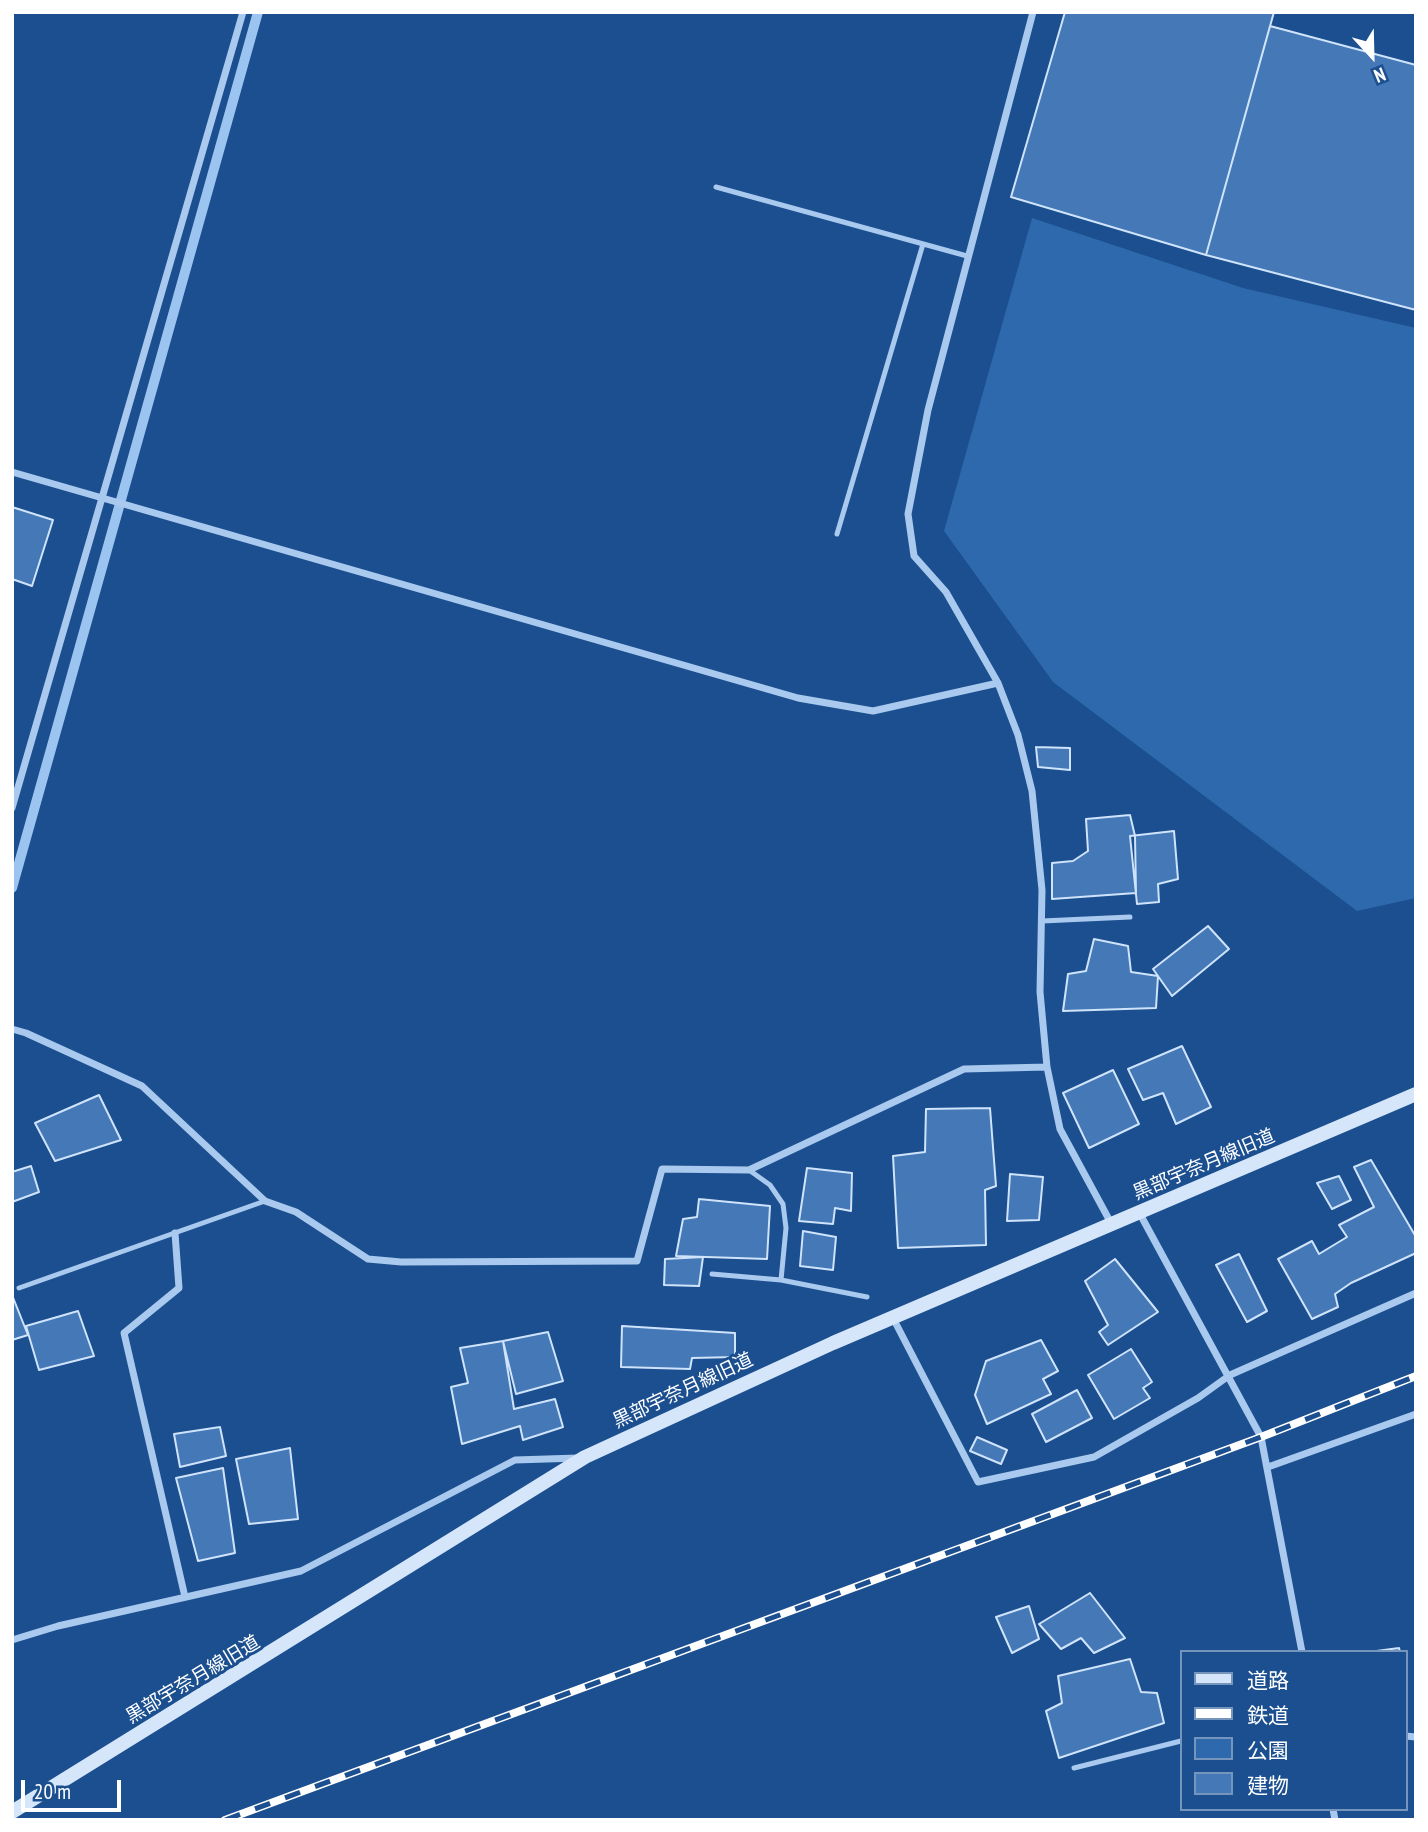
<!DOCTYPE html>
<meta charset="utf-8">
<style>
body{margin:0}
#map{position:relative;width:1428px;height:1832px;overflow:hidden;background:#1b4f8f;font-family:"PT Sans Narrow","Noto Sans JP",sans-serif}
canvas{display:block}
.frame{position:absolute;inset:0;border:14px solid #fff;pointer-events:none}
.legend{position:absolute;left:1180px;top:1650px;width:228px;height:161px;box-sizing:border-box;background:#1b4f8f;border:2px solid #7695bc;margin:0;padding:9px 12px;list-style:none;font-size:21px;color:#fff}
.legend li{display:flex;align-items:center;gap:14px;height:35px}
.legend b{width:35px;border:2px solid #7695bc}
.north{position:absolute;left:1337px;top:21px;width:70px;height:70px;-webkit-text-stroke:5px #1b4f8f;paint-order:stroke;rotate:158deg;font-size:19px;font-weight:700;line-height:28px;text-align:center;color:#fff}
.north::after{content:'';display:block;margin:auto;width:24px;height:32px;background:#fff;clip-path:polygon(50% 0,100% 100%,50% 72%,0 100%)}
.scale{position:absolute;left:21px;top:1780px;width:100px;height:32px;box-sizing:border-box;border:4px solid #fff;border-top:0;padding-left:9px;font-size:21px;line-height:24px;white-space:nowrap;color:#fff;-webkit-text-stroke:5px #1b4f8f;paint-order:stroke}
</style>
<div id="map">
<canvas width="1428" height="1832"></canvas>
<div class="frame"></div>
<ul class="legend">
<li><b style="height:9px;background:#d6e6fa"></b>道路</li>
<li><b style="height:9px;background:#fff"></b>鉄道</li>
<li><b style="height:19px;background:#2e69ad"></b>公園</li>
<li><b style="height:19px;background:#4478b7"></b>建物</li>
</ul>
<div class="north">N</div>
<div class="scale">20 m</div>
</div>
<script>
const ctx = document.querySelector('canvas').getContext('2d');
ctx.lineJoin = 'round';
function fill(path, color) {
  ctx.fillStyle = color;
  ctx.fill(path, 'evenodd');
}
function toPath(rows) {
  const path = new Path2D();
  for (const r of rows) {
    path.moveTo(r[0], r[1]);
    for (let i = 2; i < r.length; i += 2) path.lineTo(r[i], r[i + 1]);
  }
  return path;
}
function trace(path, color, width, dash) {
  ctx.strokeStyle = color;
  ctx.lineWidth = width;
  ctx.lineCap = dash ? 'butt' : 'round';
  ctx.setLineDash(dash || []);
  ctx.stroke(path);
}
function label(font, color, halo, rows, align = 'center') {
  ctx.font = font + ' "PT Sans Narrow","Noto Sans JP",sans-serif';
  ctx.lineWidth = 6;
  ctx.setLineDash([]);
  ctx.textBaseline = 'middle';
  ctx.strokeStyle = halo;
  ctx.fillStyle = color;
  for (const [text, x, y, turn = 0] of rows) {
    ctx.save();
    ctx.translate(x, y);
    ctx.rotate((+turn || 0) * Math.PI / 180);
    ctx.textAlign = isNaN(turn) ? turn : align;
    if (halo) ctx.strokeText(text, 0, 0);
    ctx.fillText(text, 0, 0);
    ctx.restore();
  }
}
fill(toPath([
 [1032,218,1243,288,1416,328,1416,898,1357,911,1053,682,944,531]
]), '#2e69ad');
trace(toPath([
 [12,888,258,12]
]), '#9cc4f0', 10);
const building = toPath([
 [1065,12,1274,12,1206,255,1011,197,1065,12],
 [1270,26,1416,65,1416,310,1206,255,1270,26],
 [12,507,53,520,32,586,12,579,12,507],
 [1036,747,1070,748,1070,770,1038,767,1036,747],
 [1130,815,1135,836,1136,893,1052,899,1052,863,1073,861,1088,851,1086,819,1130,815],
 [1174,831,1178,879,1158,884,1159,902,1137,904,1130,836,1174,831],
 [1208,926,1229,949,1172,996,1153,969,1208,926],
 [1094,939,1128,946,1131,972,1158,976,1156,1008,1063,1011,1068,974,1086,971,1094,939],
 [1182,1046,1211,1107,1176,1124,1163,1093,1143,1100,1128,1069,1182,1046],
 [1113,1070,1139,1124,1089,1148,1063,1093,1113,1070],
 [99,1095,121,1140,55,1161,35,1123,99,1095],
 [990,1108,996,1186,985,1190,986,1245,898,1248,893,1156,925,1152,926,1109,990,1108],
 [1371,1160,1416,1237,1416,1253,1351,1283,1335,1294,1338,1307,1312,1319,1278,1259,1312,1241,1319,1254,1347,1237,1339,1225,1374,1207,1354,1167,1371,1160],
 [31,1166,39,1192,12,1202,12,1172,31,1166],
 [807,1168,852,1173,851,1211,835,1208,833,1224,799,1221,807,1168],
 [1010,1174,1043,1177,1039,1220,1007,1221,1010,1174],
 [1339,1176,1351,1200,1332,1209,1317,1183,1339,1176],
 [699,1199,770,1206,767,1259,676,1256,683,1219,697,1217,699,1199],
 [803,1231,836,1237,833,1270,800,1266,803,1231],
 [1239,1254,1267,1311,1247,1322,1216,1265,1239,1254],
 [703,1257,699,1286,664,1285,665,1259,703,1257],
 [1115,1259,1158,1312,1108,1345,1099,1332,1108,1325,1085,1281,1115,1259],
 [12,1295,28,1335,12,1340,12,1295],
 [78,1311,94,1356,39,1370,26,1326,78,1311],
 [622,1326,735,1333,735,1357,692,1358,690,1369,621,1367,622,1326],
 [548,1332,563,1381,516,1394,503,1341,548,1332],
 [1041,1340,1058,1371,1043,1379,1051,1394,987,1424,975,1395,986,1361,1041,1340],
 [503,1341,514,1409,555,1399,563,1427,523,1440,520,1426,462,1444,451,1387,468,1383,460,1348,503,1341],
 [1131,1349,1152,1382,1143,1388,1150,1398,1114,1419,1088,1375,1131,1349],
 [1077,1390,1092,1418,1046,1442,1032,1414,1077,1390],
 [220,1427,226,1456,180,1467,174,1434,220,1427],
 [977,1437,1007,1450,1001,1464,970,1451,977,1437],
 [290,1448,298,1519,249,1524,236,1459,290,1448],
 [223,1468,235,1553,198,1561,176,1478,223,1468],
 [1090,1593,1125,1638,1094,1653,1081,1638,1061,1649,1039,1624,1090,1593],
 [1029,1606,1039,1639,1012,1653,996,1617,1029,1606],
 [1399,1648,1400,1652,1369,1652,1399,1648],
 [1130,1659,1141,1692,1157,1693,1164,1723,1059,1758,1046,1711,1062,1703,1058,1676,1130,1659]
]);
fill(building, '#4478b7');
trace(building, '#cfe3fa', 2);
trace(toPath([
 [716,187,967,256],
 [837,534,923,244],
 [1042,921,1130,917],
 [749,1170,770,1185,783,1204,786,1228,781,1280,867,1297],
 [712,1274,781,1280],
 [19,1288,265,1201],
 [1074,1768,1181,1741]
]), '#a9c9ee', 5);
trace(toPath([
 [12,472,798,698,873,711,998,683,1018,735,1032,791,1042,890,1040,992,1047,1067,1060,1129,1112,1225],
 [998,683,946,592,914,556,908,514,928,410,1033,12],
 [12,808,243,12],
 [12,1029,26,1033,142,1086,265,1201,296,1212,368,1259,401,1262,637,1261,662,1169,749,1170,964,1069,1047,1067],
 [1140,1214,1261,1437,1302,1652],
 [175,1233,179,1288,124,1333,185,1597],
 [893,1318,978,1482,1094,1457,1198,1398,1230,1375,1416,1293],
 [1268,1467,1416,1414],
 [12,1640,58,1626,301,1571,515,1460,578,1458],
 [1405,1736,1416,1737],
 [1333,1809,1335,1820]
]), '#a9c9ee', 7);
trace(toPath([
 [12,1812,585,1457,833,1343,1416,1094]
]), '#d6e6fa', 14);
const rail = toPath([
 [225,1820,1261,1437,1416,1376]
]);
trace(rail, '#fff', 8);
trace(rail, '#1b4f8f', 5, [16]);
label('19px', '#fff', '#1b4f8f', [
 ["黒部宇奈月線旧道",1204,1165,-23],
 ["黒部宇奈月線旧道",683,1391,-25],
 ["黒部宇奈月線旧道",193,1680,-31]
]);
</script>
